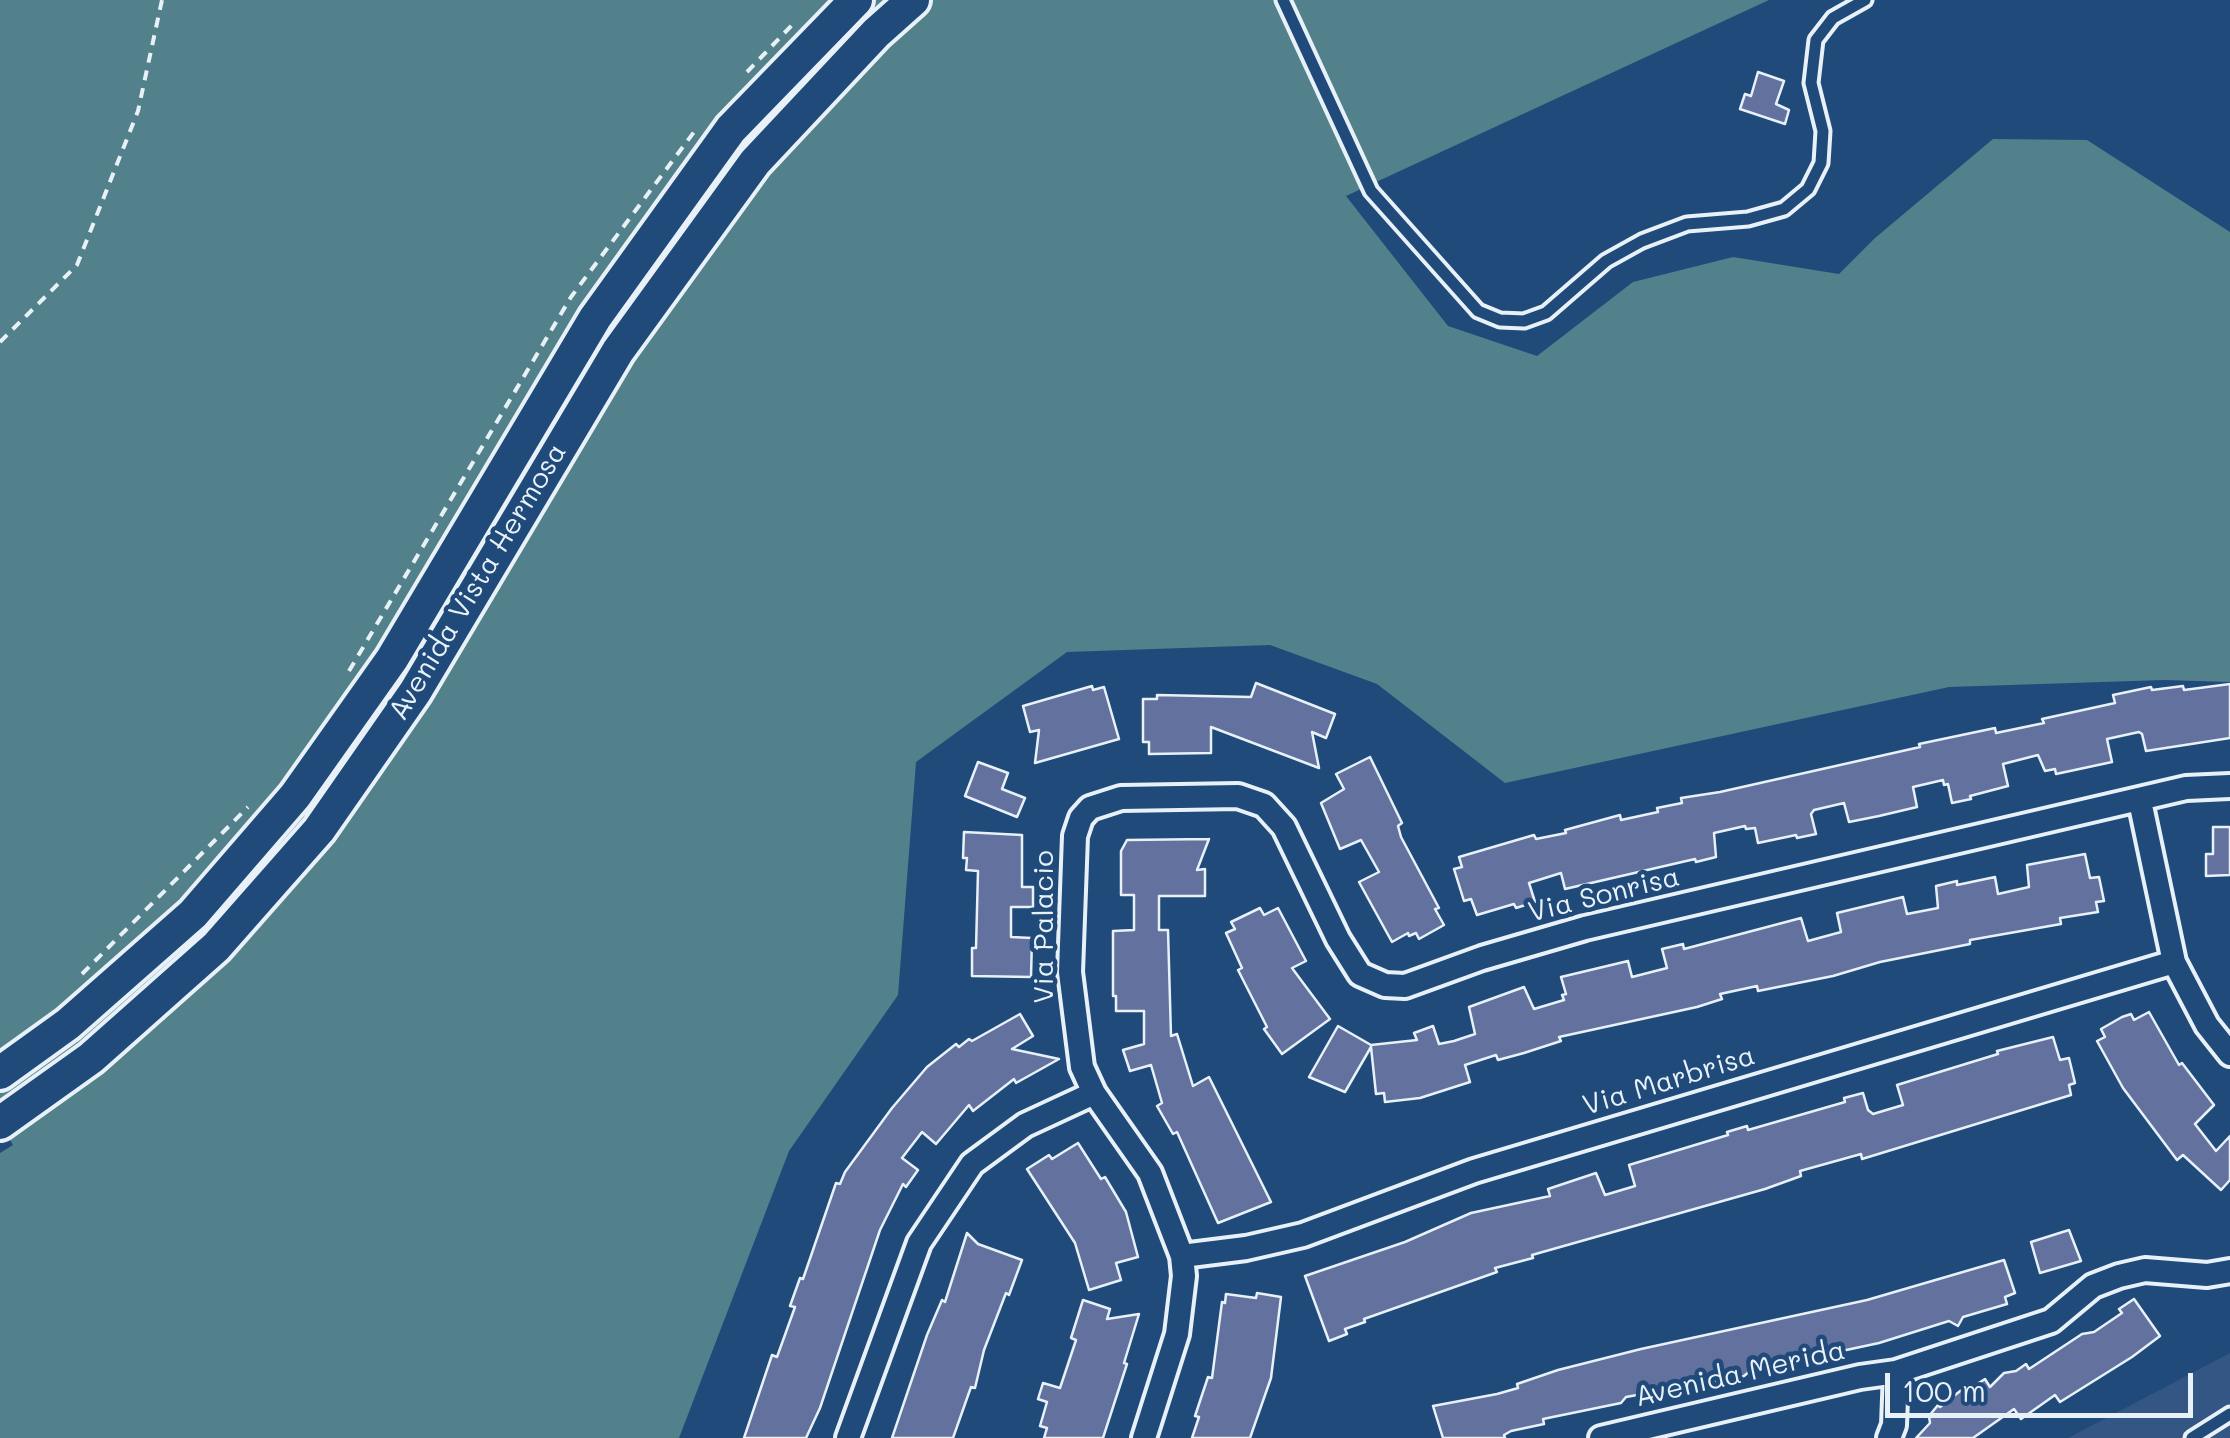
<!DOCTYPE html>
<style>
body{margin:0}
#map{position:relative;width:2230px;height:1438px;overflow:hidden;background:#1f4a7a;font-family:Mali,sans-serif}
canvas{display:block}
.scale{position:absolute;left:1885px;top:1373px;width:308px;height:45px;box-sizing:border-box;border:5px solid #e8f1f8;border-top:0;padding-left:12px;font-size:30px;line-height:35px;white-space:nowrap;color:#e8f1f8;-webkit-text-stroke:8px #1f4a7a;paint-order:stroke}
</style>
<div id="map">
<canvas width="2230" height="1438"></canvas>
<div class="scale">100 m</div>
</div>
<script>
const ctx = document.querySelector('canvas').getContext('2d');
ctx.lineJoin = 'round';
function fill(path, color) {
  ctx.fillStyle = color;
  ctx.fill(path, 'evenodd');
}
function toPath(rows) {
  const path = new Path2D();
  for (const r of rows) {
    path.moveTo(r[0], r[1]);
    for (let i = 2; i < r.length; i += 2) path.lineTo(r[i], r[i + 1]);
  }
  return path;
}
function trace(path, color, width, dash) {
  ctx.strokeStyle = color;
  ctx.lineWidth = width;
  ctx.lineCap = dash ? 'butt' : 'round';
  ctx.setLineDash(dash || []);
  ctx.stroke(path);
}
function label(font, color, halo, rows, align = 'center') {
  ctx.font = font + ' Mali,sans-serif';
  ctx.lineWidth = 9;
  ctx.setLineDash([]);
  ctx.textBaseline = 'middle';
  ctx.strokeStyle = halo;
  ctx.fillStyle = color;
  for (const [text, x, y, turn = 0] of rows) {
    ctx.save();
    ctx.translate(x, y);
    ctx.rotate((+turn || 0) * Math.PI / 180);
    ctx.textAlign = isNaN(turn) ? turn : align;
    if (halo) ctx.strokeText(text, 0, 0);
    ctx.fillText(text, 0, 0);
    ctx.restore();
  }
}
fill(toPath([
 [2230,1353,2230,1438,2068,1438]
]), '#335685');
fill(toPath([
 [0,0,1769,0,1346,196,1448,326,1537,356,1633,282,1733,257,1839,274,1875,238,1993,139,2087,140,2230,232,2230,682,2164,680,1949,687,1505,783,1377,684,1270,645,1067,652,916,762,898,995,789,1151,679,1438,0,1438,0,1153,13,1145,0,1123]
]), '#52818b');
const building = toPath([
 [1758,72,1784,81,1776,104,1789,110,1785,124,1740,109,1745,94,1751,96,1758,72],
 [1256,683,1335,714,1326,738,1312,732,1319,768,1211,727,1211,753,1149,754,1149,742,1143,742,1143,699,1157,699,1157,695,1251,697,1256,683],
 [2230,684,2230,738,2146,751,2142,734,2139,732,2107,739,2112,762,2056,774,2055,769,2045,771,2038,755,2003,764,2008,786,1970,796,1971,799,1952,803,1948,784,1944,785,1943,780,1913,787,1917,807,1879,816,1849,822,1844,803,1814,810,1811,814,1816,834,1797,838,1796,835,1758,843,1755,828,1746,829,1745,826,1714,833,1716,857,1696,862,1695,859,1565,889,1561,873,1529,883,1535,902,1516,908,1514,904,1477,915,1471,899,1464,901,1454,869,1462,867,1459,857,1534,835,1536,839,1566,833,1565,830,1620,815,1621,820,1658,812,1657,808,1682,803,1681,798,1720,792,1920,747,1919,744,1995,728,1996,733,2044,723,2042,719,2115,703,2113,695,2151,687,2152,690,2183,686,2184,690,2230,684],
 [1092,686,1093,690,1104,687,1119,739,1035,763,1039,730,1030,732,1023,706,1092,686],
 [1370,757,1402,823,1398,826,1401,837,1439,908,1435,909,1444,925,1419,939,1416,933,1409,936,1408,933,1392,942,1359,882,1379,872,1361,840,1340,849,1321,803,1344,789,1336,774,1370,757],
 [978,762,1008,773,1002,789,1025,798,1017,817,965,796,978,762],
 [2213,827,2230,827,2230,875,2206,876,2206,854,2213,854,2213,827],
 [964,832,1022,835,1022,887,1033,887,1033,907,1011,907,1011,937,1032,938,1031,977,972,976,972,948,976,948,978,871,966,870,967,858,963,858,964,832],
 [1209,839,1197,870,1205,869,1205,896,1159,896,1159,930,1168,930,1171,1036,1177,1034,1193,1086,1209,1077,1271,1202,1218,1223,1177,1132,1173,1134,1157,1106,1162,1103,1151,1065,1130,1071,1123,1050,1144,1044,1144,1011,1116,1011,1116,996,1113,996,1113,931,1134,930,1134,895,1121,895,1121,851,1127,840,1209,839],
 [2085,854,2090,878,2099,877,2104,901,2096,902,2098,912,2060,918,2061,924,1970,940,1970,944,1880,962,1833,976,1758,991,1757,986,1720,994,1722,999,1697,1007,1559,1037,1561,1041,1524,1053,1498,1060,1496,1055,1465,1065,1470,1082,1420,1098,1385,1102,1384,1093,1376,1094,1371,1047,1345,1092,1309,1077,1338,1026,1371,1045,1417,1040,1414,1033,1433,1026,1439,1044,1454,1041,1475,1034,1469,1007,1524,987,1534,1009,1564,1000,1562,995,1566,994,1561,977,1628,961,1632,977,1667,968,1662,949,1683,944,1684,949,1801,918,1808,941,1841,932,1837,913,1903,897,1907,914,1938,908,1936,886,1957,881,1957,885,1995,877,1998,894,2029,887,2027,865,2085,854],
 [1260,908,1264,915,1278,908,1306,961,1292,968,1330,1019,1282,1054,1264,1029,1267,1027,1238,970,1242,968,1226,933,1235,929,1231,922,1260,908],
 [2149,1012,2179,1065,2182,1063,2214,1105,2195,1124,2216,1151,2230,1136,2230,1180,2221,1190,2183,1155,2177,1160,2123,1088,2097,1041,2105,1037,2101,1029,2122,1017,2131,1014,2134,1020,2149,1012],
 [1020,1014,1033,1036,1012,1049,1059,1059,1016,1083,1014,1079,973,1111,969,1105,936,1144,922,1132,902,1158,918,1170,906,1187,903,1184,880,1230,820,1408,806,1438,744,1438,772,1355,777,1357,795,1307,790,1306,800,1278,803,1279,836,1183,840,1184,845,1172,892,1108,927,1067,956,1044,959,1047,969,1039,972,1041,1020,1014],
 [2053,1037,2060,1060,2069,1058,2075,1083,2069,1085,2071,1095,1862,1159,1861,1154,1800,1171,1801,1176,1765,1189,1532,1255,1533,1258,1495,1268,1497,1272,1364,1319,1365,1322,1345,1329,1347,1334,1329,1341,1305,1276,1405,1242,1471,1213,1550,1196,1548,1189,1596,1173,1605,1195,1635,1186,1629,1165,1728,1135,1727,1132,1747,1126,1748,1130,1845,1102,1844,1098,1863,1093,1868,1110,1873,1114,1903,1105,1897,1085,1998,1054,1997,1051,2053,1037],
 [1078,1143,1101,1179,1105,1177,1126,1212,1138,1257,1116,1263,1121,1280,1089,1290,1075,1243,1027,1169,1049,1155,1052,1159,1078,1143],
 [2069,1230,2081,1261,2040,1273,2031,1242,2069,1230],
 [967,1233,978,1244,1022,1260,1009,1295,1006,1293,984,1350,975,1388,971,1387,953,1438,892,1438,927,1335,942,1300,945,1302,967,1233],
 [2004,1260,2015,1293,2005,1297,2007,1304,1963,1317,1958,1326,1949,1321,1879,1343,1837,1352,1831,1348,1808,1353,1809,1359,1750,1371,1744,1376,1626,1397,1621,1403,1543,1419,1544,1424,1511,1431,1504,1435,1505,1438,1443,1438,1433,1406,1497,1394,1518,1388,1517,1384,1558,1370,1641,1349,1867,1300,2004,1260],
 [1257,1293,1281,1297,1271,1378,1250,1438,1192,1438,1199,1417,1195,1416,1208,1377,1212,1378,1222,1302,1225,1303,1226,1294,1256,1298,1257,1293],
 [2134,1299,2160,1336,2132,1357,2060,1402,2055,1395,2021,1419,2014,1409,1973,1438,1916,1438,1930,1423,1929,1416,1938,1405,1940,1407,1964,1388,1971,1388,1985,1379,1990,1387,2004,1373,2016,1371,2026,1364,2029,1369,2082,1334,2094,1332,2122,1313,2119,1309,2134,1299],
 [1083,1300,1110,1309,1107,1319,1139,1314,1124,1363,1127,1364,1103,1438,1044,1438,1047,1428,1040,1426,1047,1402,1038,1399,1043,1383,1060,1388,1076,1340,1071,1338,1083,1300]
]);
fill(building, '#63719f');
trace(building, '#e8f1f8', 2.5);
const service = toPath([
 [1283,0,1371,191,1478,311,1500,320,1524,321,1546,313,1606,261,1642,241,1687,224,1748,219,1784,209,1808,189,1821,163,1823,131,1811,83,1816,40,1833,18,1865,0],
 [2192,1438,2230,1414]
]);
const minor = toPath([
 [2140,801,2174,962,2207,1025,2230,1054],
 [1182,1256,1246,1248,1303,1235,1474,1171,2174,962],
 [848,1438,919,1243,972,1164,1025,1125,1094,1093],
 [1144,1438,1177,1334,1184,1276,1182,1256,1150,1173,1094,1093,1082,1067,1070,972,1075,836,1081,818,1090,808,1121,798,1238,796,1264,805,1284,827,1338,939,1360,974,1385,985,1405,986,1482,958,1585,928,2186,788,2230,786],
 [1601,1438,1860,1377,1896,1372,2051,1321,2093,1286,2119,1276,2145,1270,2207,1275,2230,1271],
 [1889,1438,1894,1425,1896,1372]
]);
const secondary = toPath([
 [0,1073,68,1024,193,914,295,796,392,659,595,318,731,129,856,0],
 [0,1123,91,1058,216,947,319,830,415,692,618,351,755,162,876,33,913,0]
]);
trace(service, '#e8f1f8', 19);
trace(minor, '#e8f1f8', 30);
trace(secondary, '#e8f1f8', 40);
trace(toPath([
 [747,72,792,25],
 [0,342,77,265,138,111,162,0],
 [349,671,571,297,697,128],
 [82,974,248,807]
]), '#e8f1f8', 4, [10, 8]);
trace(service, '#1f4a7a', 11);
trace(minor, '#1f4a7a', 22);
trace(secondary, '#1f4a7a', 32);
label('28px', '#e8f1f8', '#1f4a7a', [
 ["Avenida Vista Hermosa",478,582,-59],
 ["Via Sonrisa",1604,895,-14],
 ["Via Palacio",1044,927,-90],
 ["Via Marbrisa",1669,1081,-17],
 ["Avenida Merida",1740,1374,-13]
]);
</script>
